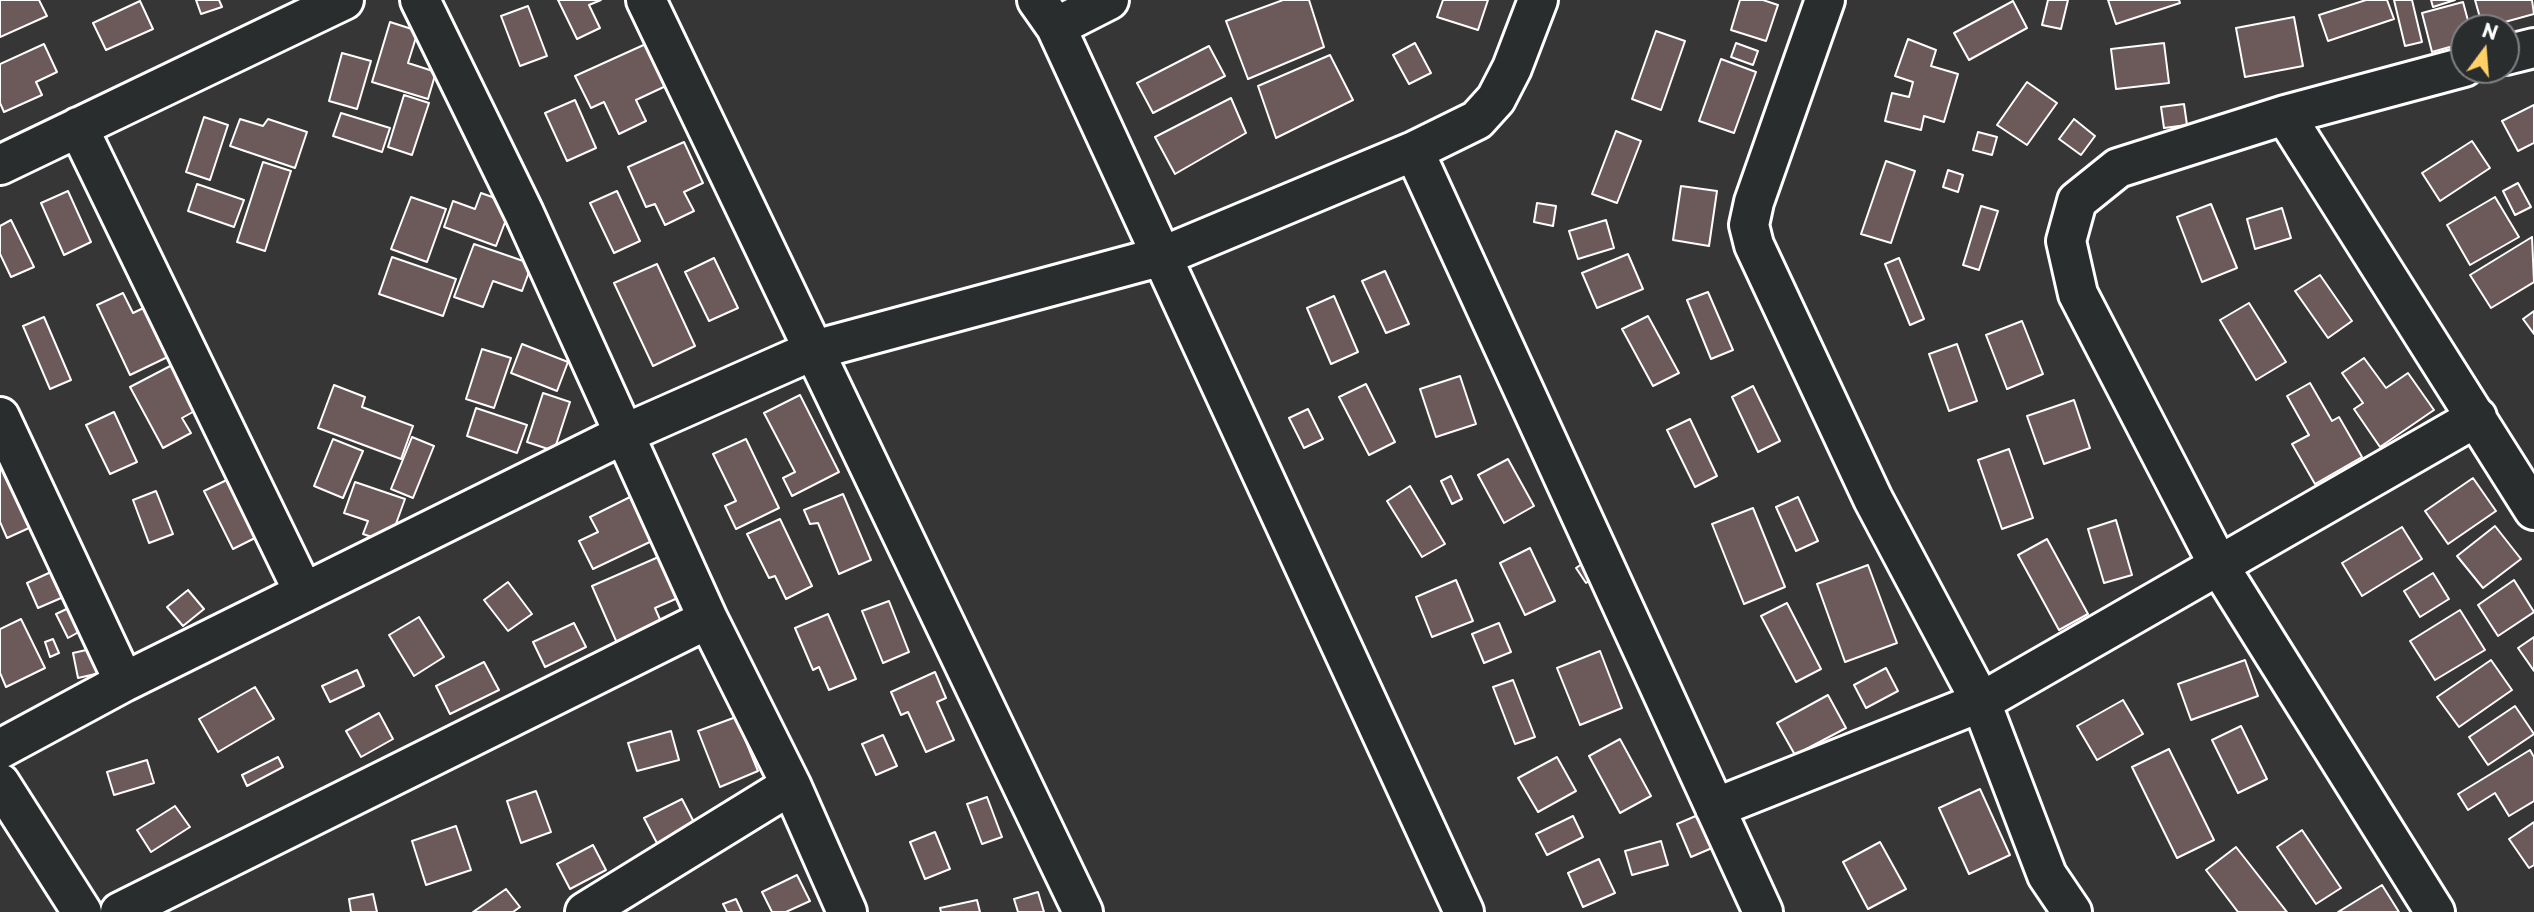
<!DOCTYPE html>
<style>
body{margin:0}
#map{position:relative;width:2534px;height:912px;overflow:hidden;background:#373637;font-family:"Playpen Sans",sans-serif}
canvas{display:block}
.north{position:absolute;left:2450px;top:14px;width:70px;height:70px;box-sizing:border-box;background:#2a2d2e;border:2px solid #7f8182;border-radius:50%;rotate:16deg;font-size:19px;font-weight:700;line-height:28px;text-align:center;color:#fff}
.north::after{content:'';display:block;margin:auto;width:24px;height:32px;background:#ffd166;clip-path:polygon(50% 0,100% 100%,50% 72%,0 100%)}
</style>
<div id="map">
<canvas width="2534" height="912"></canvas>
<div class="north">N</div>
</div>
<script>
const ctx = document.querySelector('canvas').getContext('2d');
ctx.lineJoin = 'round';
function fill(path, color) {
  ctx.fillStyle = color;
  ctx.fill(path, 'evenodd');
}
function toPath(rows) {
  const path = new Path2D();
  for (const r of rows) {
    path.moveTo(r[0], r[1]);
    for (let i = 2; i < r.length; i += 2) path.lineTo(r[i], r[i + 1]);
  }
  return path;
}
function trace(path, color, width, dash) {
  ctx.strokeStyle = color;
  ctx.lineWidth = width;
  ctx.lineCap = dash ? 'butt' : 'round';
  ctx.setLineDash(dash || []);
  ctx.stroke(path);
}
const building = toPath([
 [0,0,39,0,47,16,0,37,0,0],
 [196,0,219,0,222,7,201,14,196,0],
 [558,0,601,0,589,5,600,28,577,39,558,0],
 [1283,0,1309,0,1324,47,1248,79,1226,21,1283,0],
 [1443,0,1488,0,1478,30,1437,17,1443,0],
 [1740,0,1763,0,1778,5,1766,41,1731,30,1740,0],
 [2048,0,2068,0,2061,29,2042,25,2048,0],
 [2108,0,2179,0,2180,3,2116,24,2108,0],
 [2366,0,2387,0,2394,19,2328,41,2319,15,2366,0],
 [2394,0,2412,0,2422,42,2405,46,2394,0],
 [2431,0,2455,0,2433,7,2431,0],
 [2475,0,2532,0,2534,14,2483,28,2475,0],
 [140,1,153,29,106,50,93,23,140,1],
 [2013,1,2027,28,1969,60,1954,33,2013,1],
 [2463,2,2470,28,2464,28,2464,43,2432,52,2422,13,2463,2],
 [528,6,547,56,520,66,501,16,528,6],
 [2294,17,2303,66,2245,77,2236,28,2294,17],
 [390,22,418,31,408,63,436,72,428,99,372,82,390,22],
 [1656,31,1685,41,1661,110,1632,99,1656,31],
 [1908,39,1936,50,1931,66,1958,74,1944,122,1924,116,1921,130,1885,121,1892,93,1909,97,1913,82,1895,76,1908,39],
 [648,43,668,85,636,100,646,121,619,134,604,102,591,108,575,76,648,43],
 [1415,43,1431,73,1409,84,1393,55,1415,43],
 [1736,43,1758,51,1753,65,1731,57,1736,43],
 [2164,43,2169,83,2116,89,2111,49,2164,43],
 [44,44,57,72,36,82,42,95,4,112,0,103,0,64,44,44],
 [1209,46,1225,76,1153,113,1137,83,1209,46],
 [342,53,371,61,357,109,329,101,342,53],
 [1330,55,1353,100,1276,138,1258,86,1330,55],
 [1721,59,1756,72,1734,133,1699,121,1721,59],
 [2027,82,2057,103,2027,145,1997,125,2027,82],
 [404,95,429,103,412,155,388,147,404,95],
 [1231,98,1246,133,1175,174,1155,137,1231,98],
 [575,100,596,148,567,161,545,113,575,100],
 [2184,104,2187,125,2164,128,2161,107,2184,104],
 [2534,105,2534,143,2518,151,2502,121,2534,105],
 [341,113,390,128,382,152,333,136,341,113],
 [204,117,228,125,210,180,186,172,204,117],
 [240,119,263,126,268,119,307,132,295,168,230,146,240,119],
 [2074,119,2095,136,2081,155,2059,139,2074,119],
 [1616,131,1641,141,1617,203,1592,194,1616,131],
 [1978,132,1997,137,1992,155,1973,150,1978,132],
 [2472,141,2490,168,2440,201,2422,173,2472,141],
 [684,142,703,183,684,192,694,211,665,225,655,204,646,207,628,167,684,142],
 [1886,161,1915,171,1891,243,1861,234,1886,161],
 [263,162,291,171,265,251,237,242,263,162],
 [1948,170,1963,175,1958,192,1943,187,1948,170],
 [2518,183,2531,207,2515,215,2503,191,2518,183],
 [197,184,244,200,234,227,188,211,197,184],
 [1681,186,1717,191,1709,246,1673,240,1681,186],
 [68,191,91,242,64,255,41,203,68,191],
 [617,191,640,241,614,253,590,203,617,191],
 [481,193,512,204,496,246,444,227,453,201,475,209,481,193],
 [411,197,446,209,427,262,391,249,411,197],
 [2495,197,2519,237,2470,265,2447,225,2495,197],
 [1537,203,1556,206,1553,226,1534,222,1537,203],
 [2211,204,2237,268,2202,282,2177,217,2211,204],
 [1981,206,1998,211,1979,270,1963,265,1981,206],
 [2282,208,2291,238,2255,249,2247,219,2282,208],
 [11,220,34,267,11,277,0,254,0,226,11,220],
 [1606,220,1614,248,1578,259,1569,231,1606,220],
 [2532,237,2534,282,2491,308,2470,275,2532,237],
 [474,244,532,264,522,291,493,281,483,307,454,297,474,244],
 [1628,254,1643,289,1597,308,1582,273,1628,254],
 [392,257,456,279,443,316,379,294,392,257],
 [714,258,738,308,709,321,685,272,714,258],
 [1899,258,1924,319,1910,325,1885,264,1899,258],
 [657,264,695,346,653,366,614,283,657,264],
 [1385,271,1409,324,1386,333,1362,281,1385,271],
 [2320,275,2352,321,2328,338,2295,291,2320,275],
 [1708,292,1733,350,1711,359,1687,300,1708,292],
 [123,293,133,313,152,304,176,353,130,375,97,305,123,293],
 [1334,296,1358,352,1331,364,1307,308,1334,296],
 [2249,303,2286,362,2256,380,2220,320,2249,303],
 [2534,311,2534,334,2523,319,2534,311],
 [1648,316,1679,373,1653,386,1622,329,1648,316],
 [44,317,71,380,50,389,23,326,44,317],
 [2022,321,2043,374,2007,389,1986,335,2022,321],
 [522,344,568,362,557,391,511,373,522,344],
 [1957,344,1977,401,1949,411,1929,354,1957,344],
 [482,349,511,358,494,408,466,399,482,349],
 [2364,358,2386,388,2408,373,2434,410,2380,447,2354,409,2363,403,2342,373,2364,358],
 [176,363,200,408,182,418,191,433,163,448,130,387,176,363],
 [1460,376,1476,424,1436,437,1420,389,1460,376],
 [2310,383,2332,421,2339,417,2362,457,2315,484,2292,444,2309,435,2287,396,2310,383],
 [1366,384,1395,442,1369,455,1339,397,1366,384],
 [334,385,365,397,362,407,413,426,401,459,318,428,334,385],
 [1753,386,1780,441,1758,452,1732,397,1753,386],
 [543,393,570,402,554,451,527,442,543,393],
 [800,395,839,472,792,496,783,478,795,472,764,413,800,395],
 [2074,400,2090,448,2044,464,2027,416,2074,400],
 [476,408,527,425,517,453,467,436,476,408],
 [1308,409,1323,439,1304,448,1289,418,1308,409],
 [114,412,137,462,110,474,86,425,114,412],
 [1690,419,1717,476,1695,487,1667,430,1690,419],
 [412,437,434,446,413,498,391,489,412,437],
 [333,439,363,451,343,498,314,486,333,439],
 [746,439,779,508,736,529,725,506,736,501,713,454,746,439],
 [2009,449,2033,518,2002,529,1978,460,2009,449],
 [1508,459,1534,506,1504,523,1478,475,1508,459],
 [11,462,40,523,7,538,0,522,0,468,11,462],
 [235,476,263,534,233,549,204,491,235,476],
 [1451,476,1462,499,1452,504,1441,481,1451,476],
 [2473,478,2496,511,2448,544,2425,511,2473,478],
 [355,482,405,499,389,543,363,534,368,521,344,513,355,482],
 [1410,486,1445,544,1422,557,1387,501,1410,486],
 [156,491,173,534,149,543,133,500,156,491],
 [843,494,871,560,839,574,818,523,810,524,804,510,843,494],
 [632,496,654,540,593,569,579,541,598,532,590,517,632,496],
 [1798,497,1818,541,1796,551,1776,507,1798,497],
 [1753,508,1785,587,1744,604,1712,524,1753,508],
 [780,519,812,586,786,599,775,576,769,578,747,534,780,519],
 [2116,520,2132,575,2104,583,2088,529,2116,520],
 [2495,526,2521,559,2483,588,2457,556,2495,526],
 [2402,527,2422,559,2362,596,2342,563,2402,527],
 [2047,539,2088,614,2059,630,2018,555,2047,539],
 [1530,548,1555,601,1525,615,1500,563,1530,548],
 [663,555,680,597,655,608,662,624,617,643,592,586,663,555],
 [1595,555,1605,570,1586,583,1576,568,1595,555],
 [1868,565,1897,643,1845,662,1817,584,1868,565],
 [64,566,75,592,38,608,27,583,64,566],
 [2433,573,2449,599,2420,617,2404,591,2433,573],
 [1456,580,1473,621,1432,637,1416,597,1456,580],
 [2514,580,2534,612,2498,636,2478,605,2514,580],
 [508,582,532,614,508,631,484,600,508,582],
 [188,590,204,609,183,626,167,607,188,590],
 [889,601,909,652,883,663,862,611,889,601],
 [1787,603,1821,669,1796,682,1761,616,1787,603],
 [75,605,86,628,68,638,56,614,75,605],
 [2460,610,2485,650,2435,680,2410,641,2460,610],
 [828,614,856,679,829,690,819,667,813,670,795,628,828,614],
 [419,617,444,657,414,676,389,635,419,617],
 [21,619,45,668,6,687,0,673,0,629,21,619],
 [574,623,586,647,545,667,533,642,574,623],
 [1499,623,1511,652,1484,663,1472,634,1499,623],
 [2534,637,2534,671,2518,648,2534,637],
 [53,639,59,653,50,657,45,642,53,639],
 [95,648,100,673,78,678,73,653,95,648],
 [1600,651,1622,708,1580,725,1557,668,1600,651],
 [2245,660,2258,696,2191,720,2178,684,2245,660],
 [2491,660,2512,690,2459,727,2437,697,2491,660],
 [484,662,499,690,450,714,436,686,484,662],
 [1886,668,1898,691,1866,708,1854,685,1886,668],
 [357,670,364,686,330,702,322,686,357,670],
 [935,672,946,698,937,702,954,740,926,752,908,712,901,715,891,692,935,672],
 [1513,680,1535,737,1515,744,1493,687,1513,680],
 [255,687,274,719,218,752,199,719,255,687],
 [1828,695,1846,728,1795,755,1777,723,1828,695],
 [2123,700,2143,734,2097,760,2077,726,2123,700],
 [2515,706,2534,734,2488,765,2469,737,2515,706],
 [379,713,393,739,361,757,346,731,379,713],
 [736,717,758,771,720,787,698,731,736,717],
 [2241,726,2267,779,2238,793,2212,740,2241,726],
 [671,731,679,760,637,771,628,743,671,731],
 [883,735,897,766,876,775,862,744,883,735],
 [1620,739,1651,796,1620,813,1589,756,1620,739],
 [2169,749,2214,840,2177,858,2132,767,2169,749],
 [2530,750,2534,757,2534,801,2509,816,2495,793,2468,810,2458,794,2530,750],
 [278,757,283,767,247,786,242,775,278,757],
 [1557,757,1576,791,1538,812,1518,778,1557,757],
 [147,760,154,783,114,795,107,772,147,760],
 [1980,789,2010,855,1969,874,1939,808,1980,789],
 [536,791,551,832,521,843,507,801,536,791],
 [987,797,1002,837,982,844,967,804,987,797],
 [682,799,698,830,660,849,644,818,682,799],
 [175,806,190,827,151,852,137,830,175,806],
 [1698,815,1712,848,1691,857,1677,824,1698,815],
 [1573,816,1583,837,1547,855,1536,834,1573,816],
 [2534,822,2534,865,2529,868,2509,839,2534,822],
 [456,826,471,870,426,885,412,841,456,826],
 [2302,830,2341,888,2316,904,2277,847,2302,830],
 [935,832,950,869,925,879,910,842,935,832],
 [1661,841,1668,865,1632,875,1625,851,1661,841],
 [1880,842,1906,889,1868,909,1843,862,1880,842],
 [593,845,606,870,570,889,557,864,593,845],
 [2236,847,2287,912,2238,912,2206,870,2236,847],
 [1599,859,1615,893,1583,907,1568,873,1599,859],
 [797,875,810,901,786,912,772,912,762,892,797,875],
 [2382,885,2399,912,2338,912,2382,885],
 [506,889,520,907,513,912,473,912,506,889],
 [1038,892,1044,912,1018,912,1014,899,1038,892],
 [373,894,377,912,351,912,349,899,373,894],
 [736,899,742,912,727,912,723,904,736,899],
 [977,900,980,912,941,912,940,908,977,900]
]);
fill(building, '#6c5a5a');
trace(building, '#fff', 2);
const minor = toPath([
 [420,0,524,213,708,619,791,785,847,912],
 [646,0,1083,912],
 [1037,0,1056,27,1464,912],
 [1825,0,1754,202,1749,225,1754,245,1873,499,1981,702,2047,875,2072,912],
 [1056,27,1109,0],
 [2506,55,2534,48],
 [2285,115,2534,510],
 [78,127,304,593],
 [1414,151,1763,912],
 [0,165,344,0],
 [0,417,124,682],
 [0,749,124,682,624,434,814,350,1163,256,1414,151,1477,120,1496,99,1512,68,1538,0],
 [0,783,82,912],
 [1715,808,1981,702,2477,417],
 [120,912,708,619],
 [585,912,791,785],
 [2435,912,2219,566,2078,294,2066,241,2077,201,2118,168,2285,115,2464,67]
]);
trace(minor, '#fff', 44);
trace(minor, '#2a2d2e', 38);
</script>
